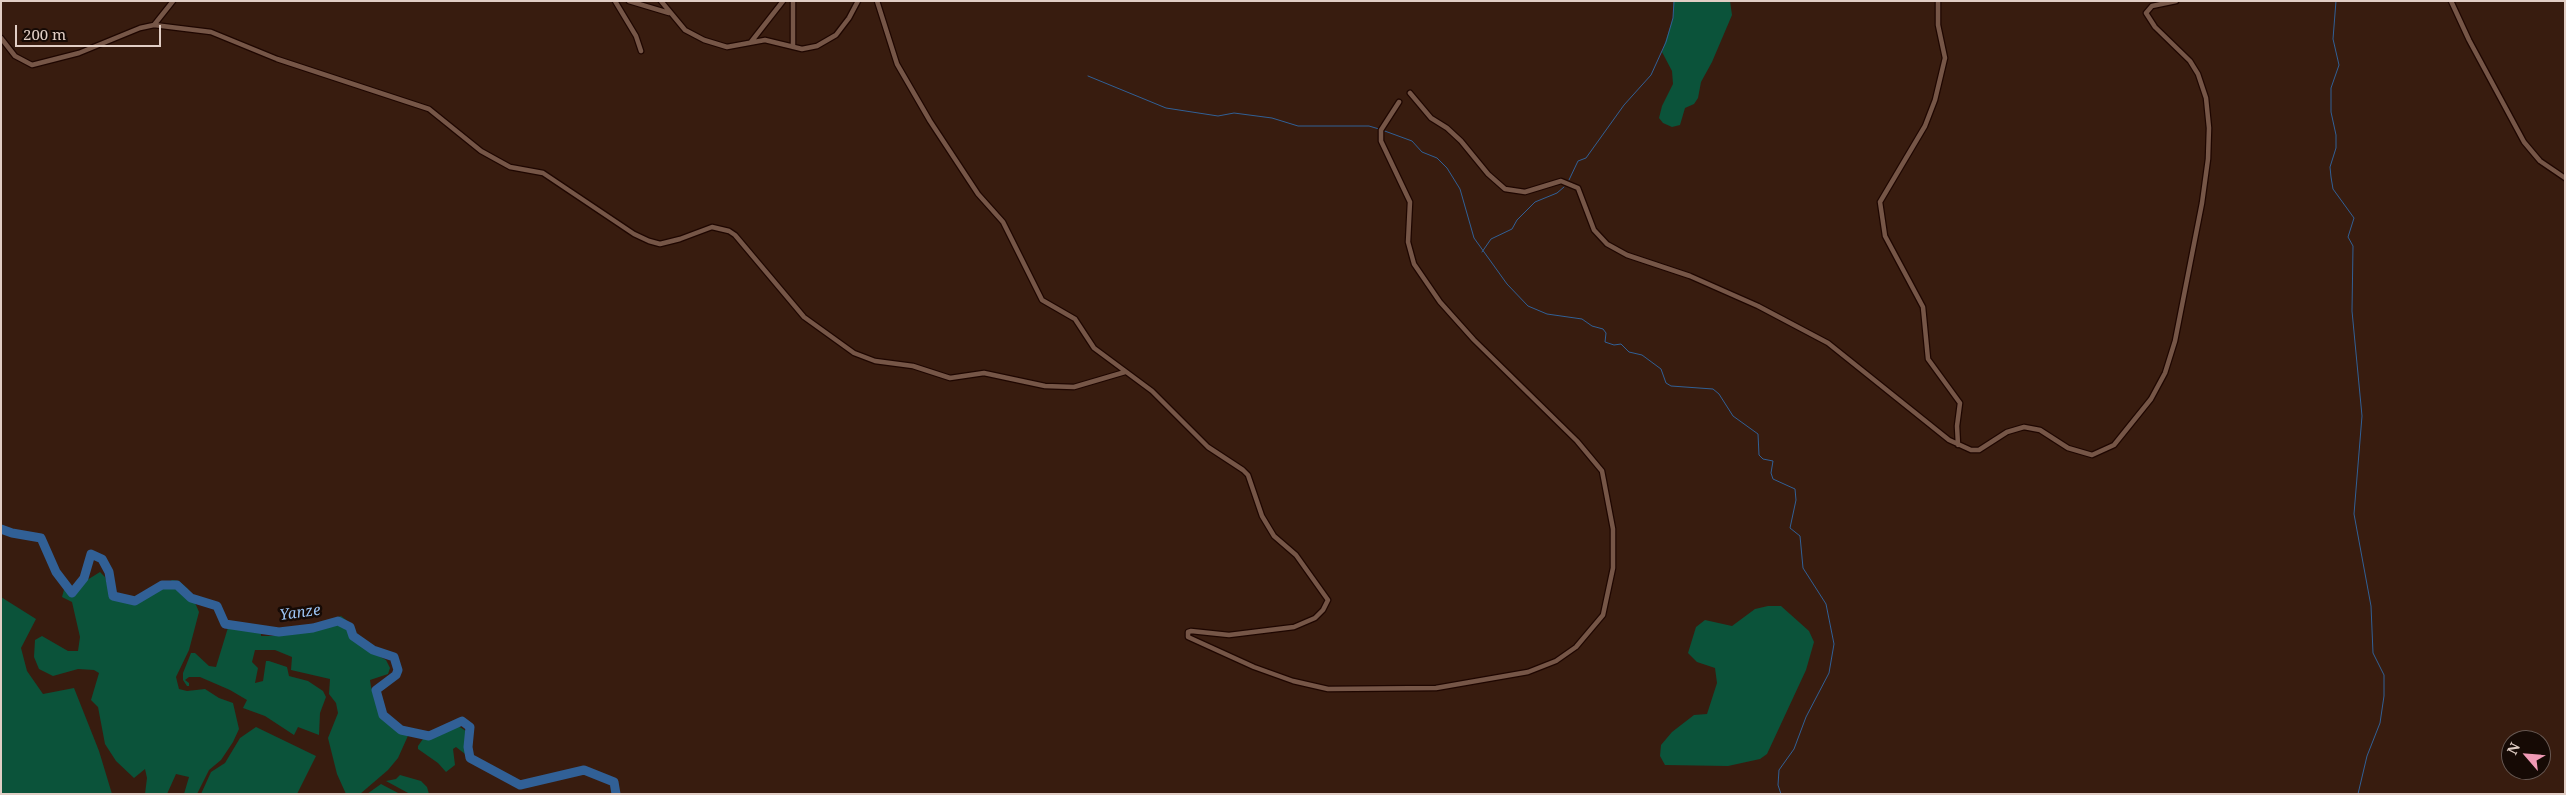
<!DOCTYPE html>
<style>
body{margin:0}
#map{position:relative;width:2566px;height:795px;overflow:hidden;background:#381c0f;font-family:"Noto Serif",serif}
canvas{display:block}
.frame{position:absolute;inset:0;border:2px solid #e1cec5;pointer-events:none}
.north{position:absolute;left:2501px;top:730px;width:50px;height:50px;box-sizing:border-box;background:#160a05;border:1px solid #675852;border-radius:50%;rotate:297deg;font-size:14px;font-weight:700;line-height:20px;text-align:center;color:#e1cec5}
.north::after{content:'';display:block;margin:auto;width:18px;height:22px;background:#f09ab5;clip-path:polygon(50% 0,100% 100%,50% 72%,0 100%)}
.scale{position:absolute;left:15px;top:25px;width:146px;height:22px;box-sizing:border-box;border:2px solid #e1cec5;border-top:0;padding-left:6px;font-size:15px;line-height:18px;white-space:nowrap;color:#e1cec5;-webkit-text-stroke:4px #160a05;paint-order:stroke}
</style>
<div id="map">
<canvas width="2566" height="795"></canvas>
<div class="frame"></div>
<div class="north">N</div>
<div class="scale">200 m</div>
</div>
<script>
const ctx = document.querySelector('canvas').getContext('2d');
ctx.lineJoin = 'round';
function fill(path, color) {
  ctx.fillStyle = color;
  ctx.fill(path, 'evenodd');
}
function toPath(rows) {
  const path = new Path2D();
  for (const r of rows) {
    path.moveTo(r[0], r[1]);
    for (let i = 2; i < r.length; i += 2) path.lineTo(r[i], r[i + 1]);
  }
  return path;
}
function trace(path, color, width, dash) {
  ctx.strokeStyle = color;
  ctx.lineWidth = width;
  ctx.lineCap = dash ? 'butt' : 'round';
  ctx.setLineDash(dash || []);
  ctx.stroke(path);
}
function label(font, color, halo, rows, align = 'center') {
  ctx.font = font + ' "Noto Serif",serif';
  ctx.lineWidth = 5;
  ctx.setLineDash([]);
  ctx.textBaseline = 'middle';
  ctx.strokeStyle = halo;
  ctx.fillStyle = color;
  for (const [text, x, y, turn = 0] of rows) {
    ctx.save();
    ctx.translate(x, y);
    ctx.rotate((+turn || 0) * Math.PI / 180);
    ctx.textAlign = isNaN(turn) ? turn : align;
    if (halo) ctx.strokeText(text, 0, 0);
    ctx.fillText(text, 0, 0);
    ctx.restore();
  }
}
fill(toPath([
 [1674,1,1730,1,1732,15,1712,62,1701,82,1698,98,1694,104,1685,108,1680,125,1672,127,1663,123,1659,118,1662,106,1673,84,1672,71,1662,52,1673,18],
 [100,572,105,577,109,590,132,598,160,590,172,580,179,581,188,589,196,605,199,612,189,650,176,677,179,689,187,691,205,689,219,698,233,703,239,729,233,742,221,760,209,770,197,794,184,794,189,777,176,774,167,794,145,794,147,778,145,769,134,778,116,761,105,744,98,707,91,700,99,673,94,670,78,669,53,676,39,669,34,657,35,640,42,636,68,651,78,651,80,637,72,602,62,597,65,586,71,590],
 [1,597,36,619,21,648,27,671,43,694,74,688,99,751,112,794,1,794],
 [1768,606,1781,606,1809,631,1814,642,1806,670,1767,754,1760,759,1728,766,1665,765,1660,756,1661,745,1672,732,1694,715,1707,714,1717,683,1715,668,1697,662,1688,653,1696,627,1705,620,1732,626,1755,609],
 [341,616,350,623,352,635,364,648,386,660,390,668,388,674,370,680,371,687,374,694,380,695,379,706,386,716,400,726,411,729,398,758,388,770,360,794,346,794,337,774,328,738,338,713,336,703,329,694,330,679,291,670,292,657,275,650,255,650,252,662,258,668,255,683,263,681,266,661,269,661,287,667,289,676,308,681,323,691,326,697,320,713,319,735,298,727,294,735,265,716,243,708,247,700,230,690,200,677,189,677,185,680,189,683,189,686,187,686,183,680,183,673,191,653,195,653,209,666,216,667,230,621,261,628,261,636,274,636,281,630,309,627],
 [455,724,469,733,466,748,469,757,456,747,453,749,455,765,446,772,438,763,418,749,418,746,425,736,430,736],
 [256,727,316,756,297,794,201,794,211,772,225,763,240,738],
 [400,775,421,781,427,787,429,794,410,794,386,781,396,779],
 [381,784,400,794,367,794]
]), '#0b533a');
trace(toPath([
 [2336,1,2333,39,2339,65,2331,88,2331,112,2336,135,2336,148,2330,167,2331,177,2333,189,2354,218,2348,237,2353,246,2352,311,2362,416,2354,514,2371,606,2373,653,2384,675,2384,696,2380,723,2367,756,2358,794],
 [1088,76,1166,108,1218,116,1234,113,1272,118,1298,126,1369,126,1379,129],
 [1382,130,1412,141,1422,152,1437,158,1447,168,1460,189,1474,238,1507,284,1528,306,1547,314,1582,319,1592,326,1603,329,1606,333,1605,342,1614,345,1621,344,1629,352,1642,355,1661,369,1666,383,1671,386,1713,389,1719,394,1733,416,1758,434,1759,455,1763,459,1773,461,1771,473,1773,479,1795,489,1796,500,1790,528,1800,536,1803,568,1826,604,1834,644,1829,673,1806,717,1794,749,1779,770,1778,785,1781,794],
 [1569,180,1578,161,1586,158,1624,105,1651,75,1666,42,1673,18,1674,1],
 [1482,252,1491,239,1512,229,1517,220,1535,202,1557,193,1564,187]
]), '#316096', 1);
trace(toPath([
 [1,529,12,533,41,538,56,572,72,593,84,578,91,554,102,559,109,572,113,596,135,601,162,585,177,585,191,598,217,606,225,624,279,632,313,628,338,621,350,627,353,636,373,650,394,657,398,670,396,675,376,690,383,715,401,730,429,736,462,721,470,727,468,747,470,758,520,785,584,770,614,782,616,794]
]), '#316096', 9);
const street = toPath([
 [615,1,636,36,641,51],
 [629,1,669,13],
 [661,1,685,30,704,40,727,47,765,40,802,49,817,46,836,35,849,18,858,1],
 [793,1,793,47],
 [877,1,897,64,930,121,978,194,1003,222,1042,300,1075,319,1094,348,1152,391,1208,447,1243,470,1248,475,1262,516,1274,536,1296,555,1328,600,1323,610,1315,618,1294,627,1229,635,1191,631,1188,632,1188,637,1254,667,1293,681,1328,689,1436,688,1528,672,1556,661,1576,647,1603,615,1613,568,1613,529,1602,471,1577,441,1474,340,1440,302,1414,264,1408,242,1410,202,1381,141,1381,130,1399,102],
 [1938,1,1938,25,1945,58,1935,100,1925,126,1880,202,1885,236,1923,307,1928,359,1960,403,1957,426,1958,445],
 [2451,1,2469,40,2524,142,2540,161,2565,178],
 [154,25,173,1],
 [1,38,15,56,32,65,79,53,140,28,154,25,211,32,277,59,429,109,481,151,510,167,543,173,634,234,649,241,660,244,680,239,712,227,729,231,735,235,804,317,854,353,875,361,913,366,950,378,984,373,1045,386,1074,387,1125,372],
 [751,42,783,1],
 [1410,93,1431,118,1447,128,1461,141,1488,174,1505,189,1525,192,1561,181,1578,188,1594,230,1607,244,1627,255,1690,276,1758,306,1828,343,1949,440,1971,450,1979,450,2007,432,2024,427,2040,430,2068,448,2092,455,2114,445,2151,399,2165,373,2175,341,2202,203,2208,159,2209,128,2206,98,2198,74,2190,61,2155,27,2146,13,2152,6,2176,1]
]);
trace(street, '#1e0600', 7);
trace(street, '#765647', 4.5);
label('italic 15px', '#9cc3f2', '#160a05', [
 ["Yanze",300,613,-8]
]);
</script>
